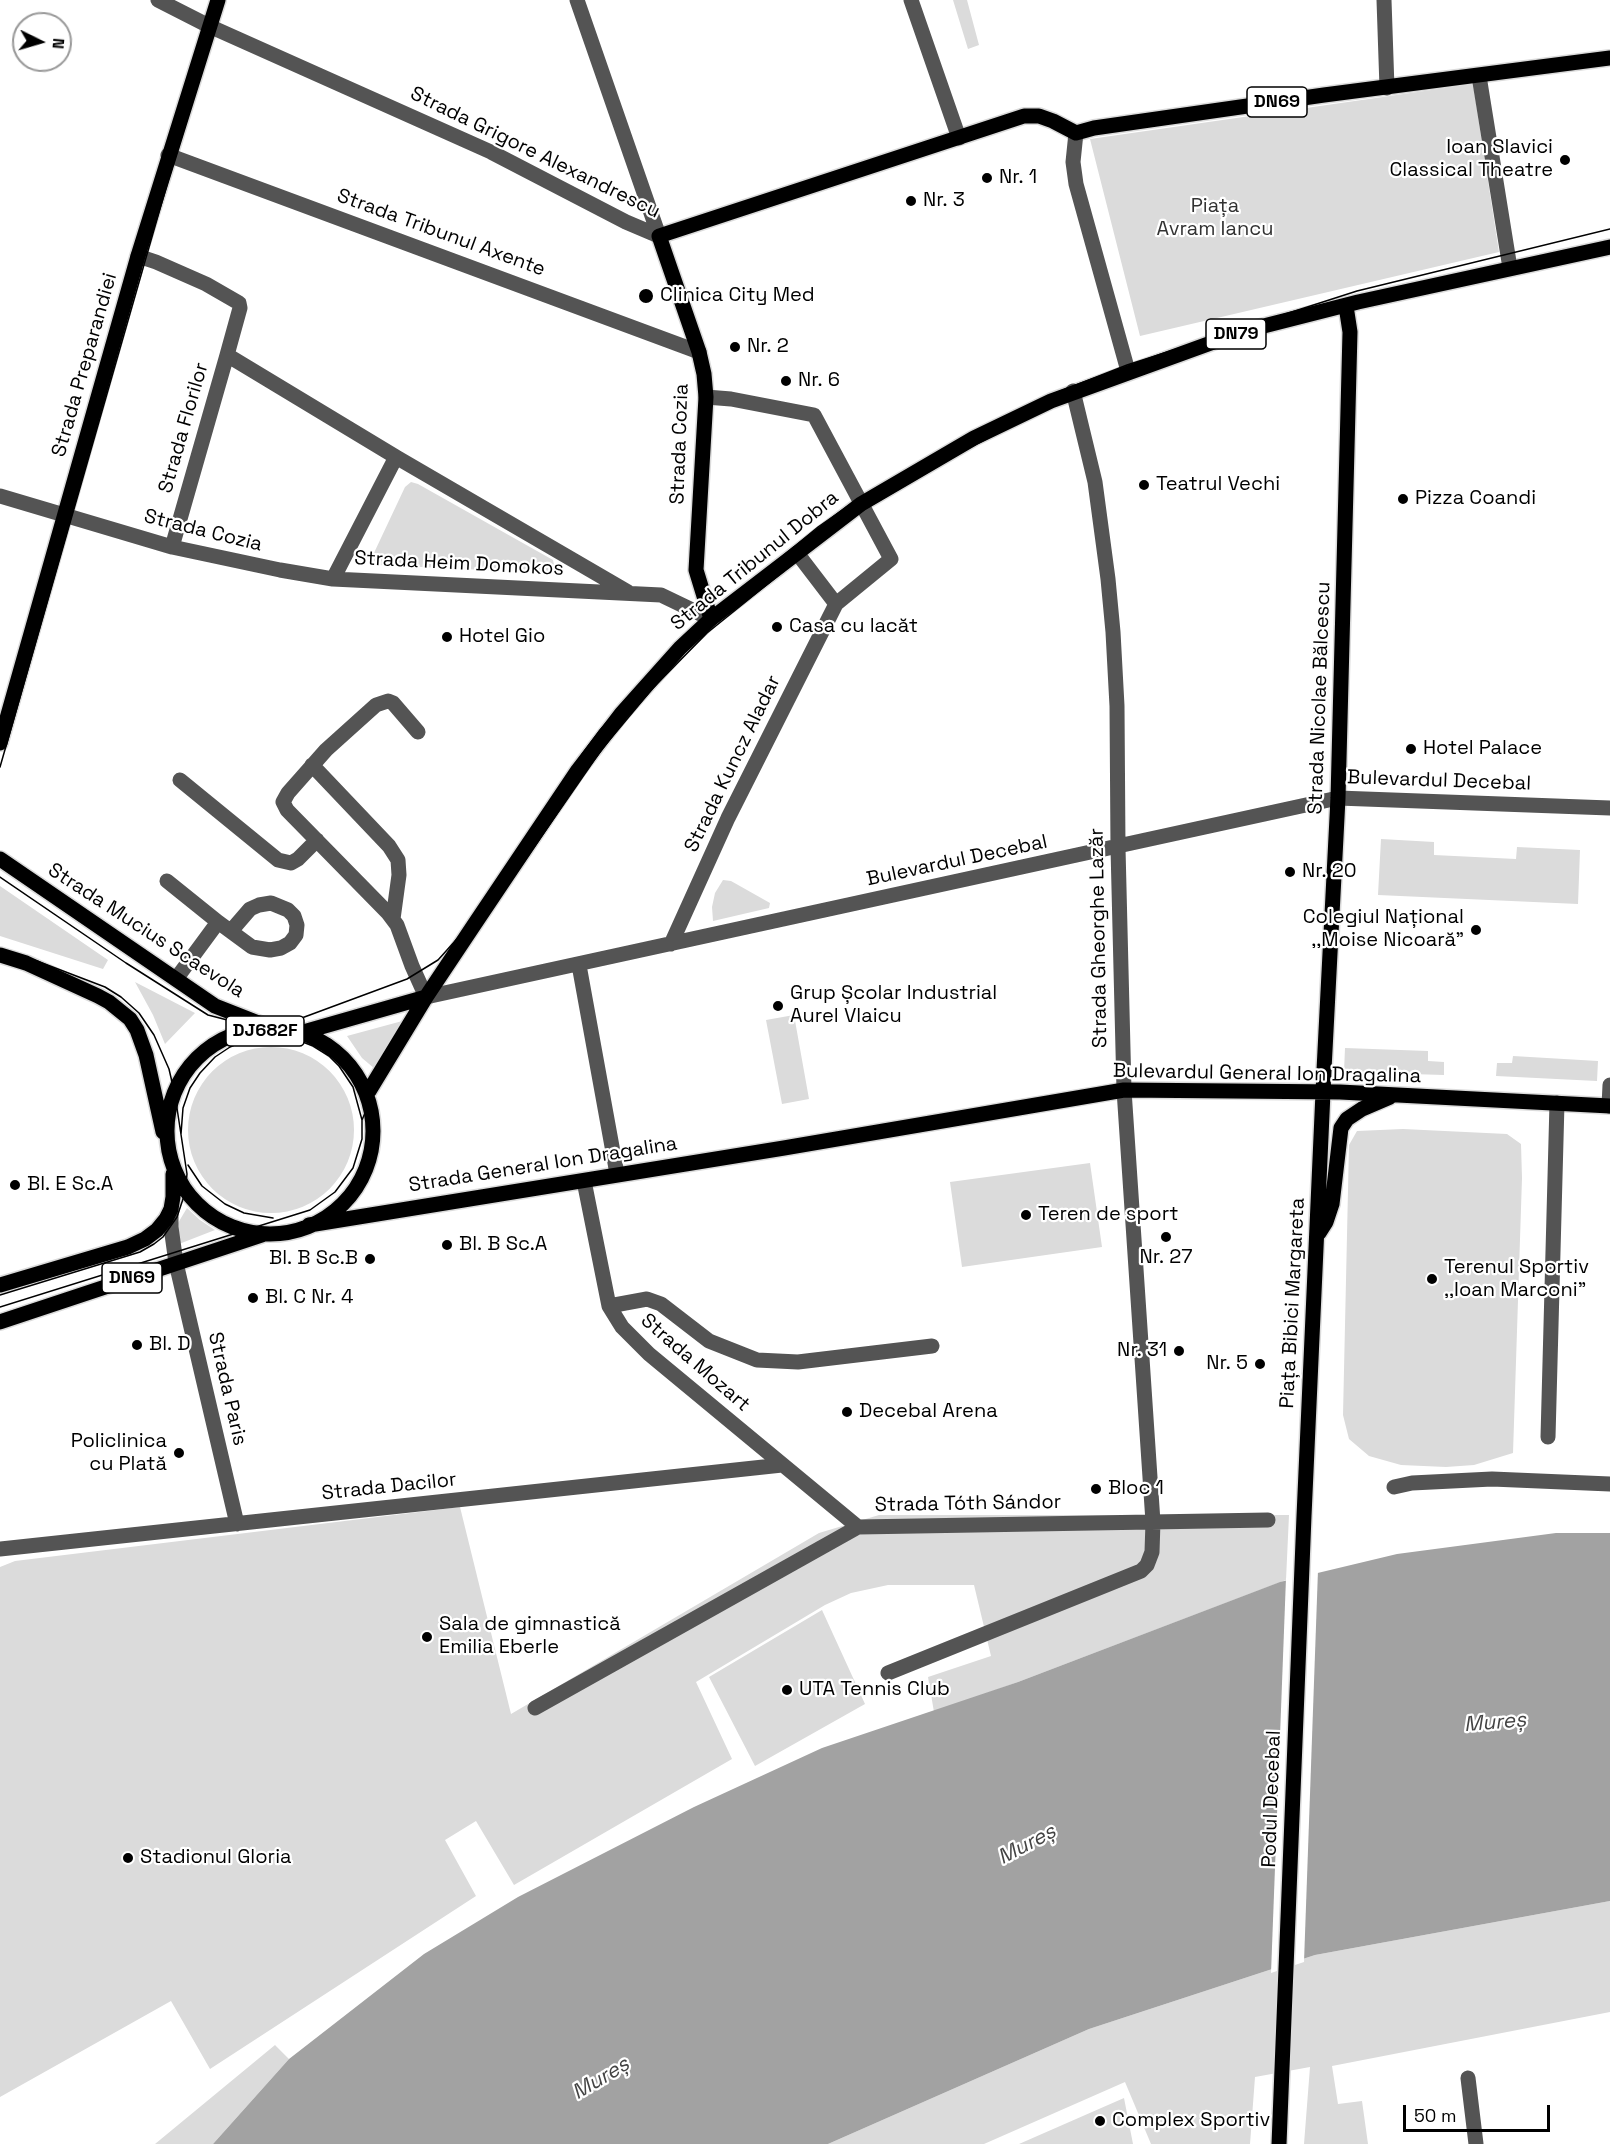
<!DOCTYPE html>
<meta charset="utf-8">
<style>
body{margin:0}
#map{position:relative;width:1610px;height:2144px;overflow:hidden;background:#fff;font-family:"Space Grotesk",sans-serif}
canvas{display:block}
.north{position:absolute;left:12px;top:12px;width:60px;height:60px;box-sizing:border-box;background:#fff;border:2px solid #999;border-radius:50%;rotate:95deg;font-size:16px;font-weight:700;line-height:24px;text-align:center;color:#000}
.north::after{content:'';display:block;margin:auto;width:21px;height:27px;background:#000;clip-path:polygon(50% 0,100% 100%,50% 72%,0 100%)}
.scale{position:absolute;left:1403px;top:2105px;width:147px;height:27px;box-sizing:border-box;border:3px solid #000;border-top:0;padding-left:8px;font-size:18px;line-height:21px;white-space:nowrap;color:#000;-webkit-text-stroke:4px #fff;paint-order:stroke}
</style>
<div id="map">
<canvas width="1610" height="2144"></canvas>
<div class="north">N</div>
<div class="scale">50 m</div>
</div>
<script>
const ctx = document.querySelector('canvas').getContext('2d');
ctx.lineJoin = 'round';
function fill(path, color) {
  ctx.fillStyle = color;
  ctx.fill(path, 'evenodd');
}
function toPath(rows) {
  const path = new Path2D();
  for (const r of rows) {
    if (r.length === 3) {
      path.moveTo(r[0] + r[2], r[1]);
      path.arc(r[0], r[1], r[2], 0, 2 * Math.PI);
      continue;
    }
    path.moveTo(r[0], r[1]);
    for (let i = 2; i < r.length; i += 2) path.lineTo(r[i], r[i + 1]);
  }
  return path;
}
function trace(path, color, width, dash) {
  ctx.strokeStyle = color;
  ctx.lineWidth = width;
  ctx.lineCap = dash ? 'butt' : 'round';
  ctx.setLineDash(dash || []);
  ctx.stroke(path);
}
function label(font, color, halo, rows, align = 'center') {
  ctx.font = font + ' "Space Grotesk",sans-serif';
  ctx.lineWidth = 4.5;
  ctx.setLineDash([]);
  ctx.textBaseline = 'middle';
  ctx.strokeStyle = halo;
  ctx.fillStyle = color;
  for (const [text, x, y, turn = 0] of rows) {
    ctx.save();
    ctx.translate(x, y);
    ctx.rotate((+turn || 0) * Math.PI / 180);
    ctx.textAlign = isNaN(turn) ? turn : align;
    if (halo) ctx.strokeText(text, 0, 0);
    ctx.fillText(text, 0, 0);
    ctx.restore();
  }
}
fill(toPath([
 [953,0,967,0,979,45,968,49],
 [1473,84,1499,252,1140,336,1090,139],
 [411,482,418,484,553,560,555,569,548,573,379,565,372,561,373,555,405,487],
 [1381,839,1434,842,1434,855,1516,859,1517,847,1580,850,1578,904,1378,895],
 [723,880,731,881,770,903,769,908,713,921,712,907,715,893],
 [0,886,108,960,103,969,0,936],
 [135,982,195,1013,165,1044,153,1015],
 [794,1015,809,1099,782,1104,766,1020],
 [406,1020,375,1069,362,1058,347,1036],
 [271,1130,83],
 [1345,1048,1428,1051,1428,1061,1444,1062,1444,1075,1344,1072],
 [1513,1056,1598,1061,1597,1081,1496,1076,1497,1063,1512,1063],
 [1403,1129,1507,1134,1521,1144,1522,1178,1513,1453,1474,1465,1446,1467,1401,1465,1369,1456,1349,1439,1343,1415,1349,1145,1357,1131],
 [1090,1163,1102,1247,962,1267,950,1182],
 [187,1208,200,1220,215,1230,179,1244,178,1223],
 [460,1507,511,1714,819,1533,879,1515,1289,1515,1286,1580,1018,1682,934,1712,928,1677,991,1656,974,1585,888,1585,851,1593,825,1605,696,1682,732,1759,514,1885,476,1821,445,1840,476,1896,210,2069,171,2001,0,2097,0,1567,15,1561],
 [822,1610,865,1704,755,1766,709,1677],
 [1610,1901,1610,2012,1332,2066,1338,2104,1362,2101,1368,2144,1304,2144,1310,2067,1255,2077,1250,2144,1151,2144,1125,2082,984,2144,828,2144,1089,2029,1315,1955],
 [275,2045,289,2059,213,2144,155,2144],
 [1124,2098,1133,2144,1019,2144]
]), '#dbdbdb');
fill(toPath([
 [1556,1533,1610,1533,1610,1901,1315,1955,1089,2029,828,2144,213,2144,289,2059,424,1954,518,1897,694,1807,822,1748,1018,1682,1280,1582,1397,1554]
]), '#a2a2a2');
fill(toPath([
 [1318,1570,1304,1962,1271,1973,1286,1578]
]), '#fff');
const major = toPath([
 [711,619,696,570,706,397,704,374,699,352,659,236,1024,116,1039,116,1053,121,1076,133,1094,128,1324,95,1610,58],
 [0,743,138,256,218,0],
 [0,859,215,1006,271,1028],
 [0,955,26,963,98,996,109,1002,130,1019,137,1030,146,1055,163,1132],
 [270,1131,103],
 [307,1031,426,997],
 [369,1091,426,997,474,925,578,770,621,714,680,648,711,619,861,504,974,438,1051,401,1244,331,1358,302,1610,247],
 [309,1225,784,1148,1124,1090,1340,1092,1610,1106],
 [1319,1233,1326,1222,1332,1204,1341,1128,1347,1119,1362,1109,1390,1097],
 [0,1285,128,1247,145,1239,157,1230,166,1219,171,1209,173,1197,173,1174],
 [0,1322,262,1235],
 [1279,2144,1304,1516,1324,1070,1338,798,1350,332,1346,306]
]);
trace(major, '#dbdbdb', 18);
trace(toPath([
 [158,0,209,26,491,152,626,222,659,236],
 [577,0,659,236],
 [911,0,959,138],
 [1384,0,1387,88],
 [1479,76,1510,268],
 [1076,133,1073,162,1076,184,1128,371],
 [168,155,699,352],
 [138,256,156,262,206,284,239,303,240,308,227,355],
 [0,496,172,547,280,570,333,579,661,595,711,619],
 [172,547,227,355,396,457],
 [797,553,836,604],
 [333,579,396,457,628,592],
 [418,732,393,703,388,701,376,705,326,750,288,793,283,802,287,810,388,913,397,925,412,966,426,997,1338,798,1610,808],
 [312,765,389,846,398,860,399,875,393,919],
 [180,780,278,860,291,863,298,859,317,840],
 [167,881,218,922],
 [671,944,728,818,836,604,891,559,814,415,731,399,706,397],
 [579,965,617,1174],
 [176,979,218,922,252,947,270,950,281,948,290,943,296,935,297,925,294,916,288,910,271,903,259,905,250,909,231,931],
 [1609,1106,1610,1085],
 [584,1181,609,1306,622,1327,649,1354,858,1527],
 [171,1209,171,1227,176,1263,237,1524],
 [609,1306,647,1299,661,1304,709,1341,757,1360,798,1362,932,1346],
 [1548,1437,1557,1103],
 [1394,1487,1412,1483,1492,1479,1610,1484],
 [0,1549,782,1465],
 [888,1673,1141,1571,1147,1565,1152,1552,1153,1522,1124,1090,1118,848,1117,706,1113,632,1108,579,1095,482,1073,391],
 [535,1708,858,1527,1268,1520],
 [1468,2078,1476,2144]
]), '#545454', 15);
trace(major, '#000', 15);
trace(toPath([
 [1390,291,1610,242],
 [0,767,168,181,224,0],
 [0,877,126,963,208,1015,285,1035,313,1046,329,1056,339,1066,353,1087,362,1120,362,1139,353,1168,335,1192,310,1210,0,1307],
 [0,950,37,961,105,987,121,997,139,1013,154,1035,169,1069,175,1095,187,1174,185,1193,177,1217,163,1237,154,1244,140,1252,0,1295],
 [362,1120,371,1099,406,1039,487,915,602,749,653,688,707,633,836,529,868,507,967,449,1036,413,1075,396,1253,332],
 [181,1134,183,1108,190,1088,200,1073,215,1057,230,1047,272,1029,407,979,438,960,464,931,583,753,600,730,661,661,705,620,818,527,858,499,1002,418,1053,394,1127,365,1357,291,1610,229],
 [188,1165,202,1186,225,1204,244,1213,273,1218]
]), '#000', 1.5);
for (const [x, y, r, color] of [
 [1565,160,6,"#000"],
 [987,178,6,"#000"],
 [911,201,6,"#000"],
 [646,296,8,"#000"],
 [735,347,6,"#000"],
 [786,381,6,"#000"],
 [1144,485,6,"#000"],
 [1403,499,6,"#000"],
 [777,627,6,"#000"],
 [447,637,6,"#000"],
 [1411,749,6,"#000"],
 [1290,872,6,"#000"],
 [1476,930,6,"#000"],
 [778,1006,6,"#000"],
 [15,1185,6,"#000"],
 [1026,1215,6,"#000"],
 [1166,1237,6,"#000"],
 [447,1245,6,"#000"],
 [370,1259,6,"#000"],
 [1432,1279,6,"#000"],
 [253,1298,6,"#000"],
 [137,1345,6,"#000"],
 [1179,1351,6,"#000"],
 [1260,1364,6,"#000"],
 [847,1412,6,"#000"],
 [179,1453,6,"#000"],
 [1096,1489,6,"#000"],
 [427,1637,6,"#000"],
 [787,1690,6,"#000"],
 [128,1858,6,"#000"],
 [1100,2121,6,"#000"]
]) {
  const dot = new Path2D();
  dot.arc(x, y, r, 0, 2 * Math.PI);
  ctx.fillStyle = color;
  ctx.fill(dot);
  trace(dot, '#fff', 2);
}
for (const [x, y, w] of [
 [1277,102,60],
 [1236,334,60],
 [265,1031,78],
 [132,1278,60]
]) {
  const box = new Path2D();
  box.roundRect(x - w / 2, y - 15, w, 30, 4.5);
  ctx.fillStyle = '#fff';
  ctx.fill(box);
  trace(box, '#000', 1.5);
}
label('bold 18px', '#000', null, [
 ["DN69",1277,102],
 ["DN79",1236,334],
 ["DJ682F",265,1031],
 ["DN69",132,1278]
]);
label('20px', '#000', '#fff', [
 ["Ioan Slavici",1553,148,"right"],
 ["Classical Theatre",1553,171,"right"],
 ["Nr. 1",999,178],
 ["Nr. 3",923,201],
 ["Clinica City Med",660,296],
 ["Nr. 2",747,347],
 ["Nr. 6",798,381],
 ["Teatrul Vechi",1156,485],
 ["Pizza Coandi",1415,499],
 ["Casa cu lacăt",789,627],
 ["Hotel Gio",459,637],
 ["Hotel Palace",1423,749],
 ["Nr. 20",1302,872],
 ["Colegiul Național",1464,918,"right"],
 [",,Moise Nicoară\"",1464,941,"right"],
 ["Grup Școlar Industrial",790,994],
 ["Aurel Vlaicu",790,1017],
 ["Bl. E Sc.A",27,1185],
 ["Teren de sport",1038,1215],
 ["Bl. B Sc.A",459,1245],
 ["Nr. 27",1166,1258,"center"],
 ["Bl. B Sc.B",358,1259,"right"],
 ["Terenul Sportiv",1444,1268],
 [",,Ioan Marconi\"",1444,1291],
 ["Bl. C Nr. 4",265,1298],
 ["Bl. D",149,1345],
 ["Nr. 31",1167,1351,"right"],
 ["Nr. 5",1248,1364,"right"],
 ["Decebal Arena",859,1412],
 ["Policlinica",167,1442,"right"],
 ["cu Plată",167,1465,"right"],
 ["Bloc 1",1108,1489],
 ["Sala de gimnastică",439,1625],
 ["Emilia Eberle",439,1648],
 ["UTA Tennis Club",799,1690],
 ["Stadionul Gloria",140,1858],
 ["Complex Sportiv",1112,2121]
], 'left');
label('20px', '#000', '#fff', [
 ["Strada Grigore Alexandrescu",535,153,26],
 ["Strada Tribunul Axente",441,233,20],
 ["Strada Preparandiei",85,365,-74],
 ["Strada Florilor",184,428,-74],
 ["Strada Cozia",680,444,-88],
 ["Strada Cozia",203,531,14],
 ["Strada Tribunul Dobra",755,561,-39],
 ["Strada Heim Domokos",459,564,3],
 ["Strada Nicolae Bălcescu",1320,698,-88],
 ["Strada Kuncz Aladar",733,764,-64],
 ["Bulevardul Decebal",1439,781,2],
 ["Bulevardul Decebal",957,861,-12],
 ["Strada Mucius Scaevola",146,931,33],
 ["Strada Gheorghe Lazăr",1099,938,-91],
 ["Bulevardul General Ion Dragalina",1267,1074,1],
 ["Strada General Ion Dragalina",543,1165,-9],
 ["Piața Bibici Margareta",1293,1303,-87],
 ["Strada Mozart",695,1363,41],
 ["Strada Paris",227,1389,77],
 ["Strada Dacilor",389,1487,-6],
 ["Strada Tóth Sándor",968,1504,-1],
 ["Podul Decebal",1272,1799,-88]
]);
label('20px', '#323232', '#fff', [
 ["Piața",1215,207],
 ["Avram Iancu",1215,230]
]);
label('italic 21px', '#434343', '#fff', [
 ["Mureș",1495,1723,-5],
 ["Mureș",1027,1845,-28],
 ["Mureș",601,2079,-31]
]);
</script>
